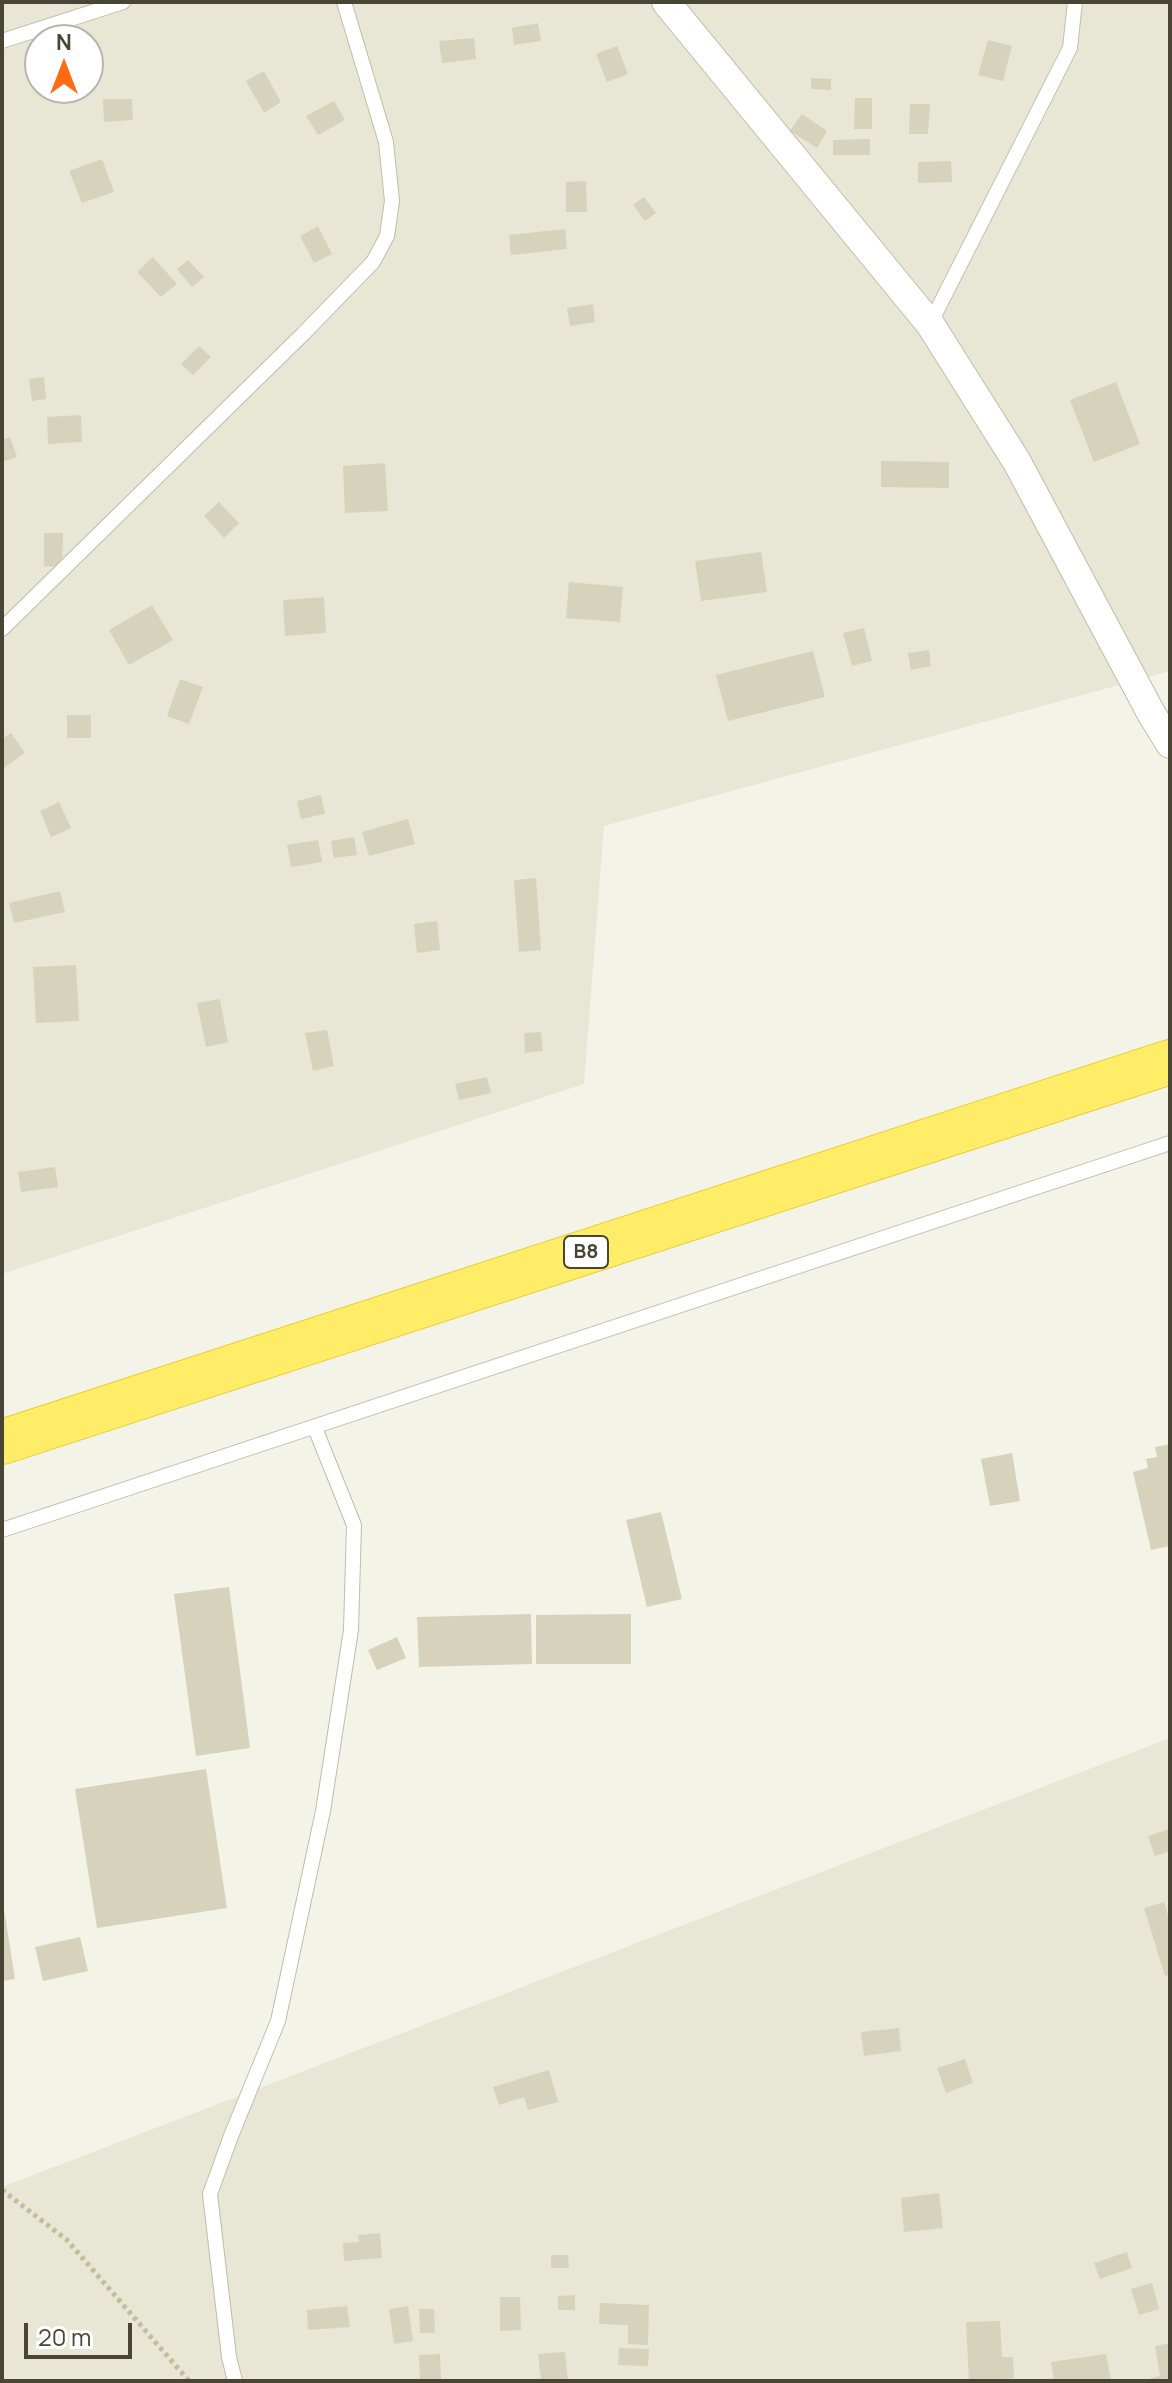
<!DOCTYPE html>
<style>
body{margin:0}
#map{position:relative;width:1172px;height:2383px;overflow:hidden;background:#f4f3e7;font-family:Manrope,sans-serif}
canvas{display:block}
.frame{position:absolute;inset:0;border:4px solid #484535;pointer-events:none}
.north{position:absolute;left:24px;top:24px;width:80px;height:80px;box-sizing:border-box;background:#fff;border:2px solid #b6b5ae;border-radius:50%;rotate:0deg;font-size:22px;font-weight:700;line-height:32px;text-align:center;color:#484535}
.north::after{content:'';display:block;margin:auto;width:28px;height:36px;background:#ff6a13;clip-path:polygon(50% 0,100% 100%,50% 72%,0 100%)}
.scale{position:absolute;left:24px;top:2323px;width:108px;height:36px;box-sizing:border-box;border:4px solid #484535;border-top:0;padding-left:10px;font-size:24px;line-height:28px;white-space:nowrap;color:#484535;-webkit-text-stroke:6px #fff;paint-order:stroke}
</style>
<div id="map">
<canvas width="1172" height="2383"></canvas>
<div class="frame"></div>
<div class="north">N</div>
<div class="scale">20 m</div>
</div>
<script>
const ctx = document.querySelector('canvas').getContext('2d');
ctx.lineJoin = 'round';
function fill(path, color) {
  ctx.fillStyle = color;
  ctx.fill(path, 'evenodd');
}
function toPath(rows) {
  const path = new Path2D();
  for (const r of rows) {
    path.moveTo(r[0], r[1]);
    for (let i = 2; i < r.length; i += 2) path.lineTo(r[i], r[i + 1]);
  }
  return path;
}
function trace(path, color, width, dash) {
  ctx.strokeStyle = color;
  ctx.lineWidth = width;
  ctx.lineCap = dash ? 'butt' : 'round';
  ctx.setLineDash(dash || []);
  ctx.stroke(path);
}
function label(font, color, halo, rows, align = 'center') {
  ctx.font = font + ' Manrope,sans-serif';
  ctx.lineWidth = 7;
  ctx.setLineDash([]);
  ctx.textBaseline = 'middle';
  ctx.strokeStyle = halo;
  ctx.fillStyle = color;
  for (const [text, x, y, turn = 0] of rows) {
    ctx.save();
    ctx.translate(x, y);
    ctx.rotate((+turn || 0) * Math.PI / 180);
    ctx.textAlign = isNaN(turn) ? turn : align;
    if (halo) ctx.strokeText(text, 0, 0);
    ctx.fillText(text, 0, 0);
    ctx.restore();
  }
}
fill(toPath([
 [2,2,1170,2,1170,671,604,826,584,1084,2,1274],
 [40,40,88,40,88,88,40,88],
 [1170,1738,1170,2381,2,2381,2,2187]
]), '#e8e7d5');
fill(toPath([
 [538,23,541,41,514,45,512,28],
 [474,38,476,59,442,63,439,41],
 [988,40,1012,46,1003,81,978,75],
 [617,46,628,74,607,82,596,54],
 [264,71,281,102,264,113,246,81],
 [811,78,831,79,831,90,811,89],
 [855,98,872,98,872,129,854,129],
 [103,99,132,99,133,120,104,122],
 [334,101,345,120,318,135,306,116],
 [910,104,930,104,928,134,909,134],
 [802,114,827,131,817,148,790,131],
 [870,139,870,155,833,155,833,140],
 [102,159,114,192,82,203,69,171],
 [951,161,952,182,918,183,918,162],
 [586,181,587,212,566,212,566,182],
 [644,197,656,213,645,221,633,205],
 [318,226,332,254,314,263,300,236],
 [565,229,567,249,511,255,509,235],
 [153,257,177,284,161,297,137,272],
 [188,260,204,277,192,287,177,269],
 [593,304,595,322,570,326,567,308],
 [199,346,211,357,193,375,181,364],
 [44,377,46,399,32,401,29,379],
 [1116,382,1140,444,1094,462,1070,400],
 [81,415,82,442,48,444,47,417],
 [10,437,17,457,2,462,2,440],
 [881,461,949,462,949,488,881,487],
 [385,463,388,511,345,513,343,466],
 [219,502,239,523,224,538,204,516],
 [44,533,63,533,62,567,44,566],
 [761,552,767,592,701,601,695,561],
 [569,582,623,587,620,622,566,618],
 [324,597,326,633,285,636,283,600],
 [152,605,173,640,129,665,109,630],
 [864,628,872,661,852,666,843,633],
 [929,650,931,666,911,670,908,653],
 [813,651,825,697,728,721,716,675],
 [180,679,203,687,189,724,167,716],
 [67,715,91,715,91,738,67,738],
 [11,733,25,753,2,769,2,739],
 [321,795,325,814,301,819,297,801],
 [59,802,71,828,51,837,40,811],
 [408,819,415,844,369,856,362,832],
 [354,837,357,855,334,858,331,841],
 [318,840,322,862,291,867,287,845],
 [536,878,541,950,519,952,514,880],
 [60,891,65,912,14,923,9,903],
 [437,921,440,950,417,953,414,924],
 [76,965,79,1021,36,1023,33,967],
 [220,999,228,1042,206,1047,197,1003],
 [327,1030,334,1066,313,1071,305,1033],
 [541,1032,543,1051,525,1053,524,1033],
 [487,1077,491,1093,459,1100,455,1084],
 [55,1167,58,1187,21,1192,18,1172],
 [1170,1444,1170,1546,1151,1550,1133,1472,1148,1468,1146,1459,1157,1457,1155,1447],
 [1012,1453,1020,1501,990,1506,981,1459],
 [661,1512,682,1599,647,1607,626,1520],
 [229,1587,250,1748,196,1756,174,1594],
 [531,1614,532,1664,419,1667,417,1617],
 [631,1614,631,1664,536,1664,536,1615],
 [397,1637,406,1658,377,1670,368,1650],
 [206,1769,227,1908,97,1928,75,1789],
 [1170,1829,1170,1851,1155,1856,1148,1836],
 [1164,1902,1170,1922,1170,1974,1165,1976,1144,1908],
 [2,1909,4,1909,15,1979,2,1981],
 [80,1937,88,1971,43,1981,35,1947],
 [899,2028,901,2051,864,2056,861,2032],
 [965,2059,973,2083,946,2093,937,2068],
 [549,2070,558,2102,528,2110,524,2097,499,2105,493,2087],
 [939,2193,943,2228,904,2232,901,2198],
 [380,2233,382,2258,344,2261,343,2243,359,2242,358,2235],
 [1127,2252,1132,2268,1100,2279,1094,2263],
 [551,2255,568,2255,569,2268,551,2268],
 [1152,2283,1159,2309,1139,2315,1131,2289],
 [575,2295,575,2310,558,2310,558,2296],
 [500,2297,520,2297,521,2330,500,2331],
 [600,2303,649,2305,648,2345,628,2344,628,2325,599,2324],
 [347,2306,350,2327,308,2330,307,2310],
 [408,2306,413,2341,394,2344,389,2309],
 [419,2309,434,2309,435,2333,420,2333],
 [1000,2321,1002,2357,1013,2357,1014,2378,969,2381,966,2322],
 [1170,2343,1170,2381,1141,2381,1160,2376,1155,2346],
 [619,2348,649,2349,648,2366,618,2365],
 [565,2352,568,2381,541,2381,538,2354],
 [440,2354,441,2379,420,2379,419,2355],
 [1106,2354,1111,2381,1054,2381,1051,2362]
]), '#d6d2bc');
const lane = toPath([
 [2,41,123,2],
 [930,324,1070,48,1075,2],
 [2,629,303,334,373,262,387,236,392,201,386,142,344,2],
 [2,1530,1170,1143],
 [235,2381,229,2357,210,2194,231,2136,278,2021,323,1811,351,1630,354,1525,315,1428]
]);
const street = toPath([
 [666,2,930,324,1017,462,1151,713,1170,744]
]);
const highway = toPath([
 [2,1442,1170,1062]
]);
trace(lane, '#c0bda9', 16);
trace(street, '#c0bda9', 30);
trace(highway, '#e5ca30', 46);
trace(toPath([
 [2,2190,67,2240,189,2381]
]), '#c3bd99', 5, [4, 4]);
trace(lane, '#fff', 14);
trace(street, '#fff', 28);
trace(highway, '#ffed67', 44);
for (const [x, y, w] of [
 [586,1252,44]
]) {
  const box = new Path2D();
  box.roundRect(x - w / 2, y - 16, w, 32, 6);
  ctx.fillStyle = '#fff';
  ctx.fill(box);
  trace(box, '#484535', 2);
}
label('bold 20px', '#484535', null, [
 ["B8",586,1252]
]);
</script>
